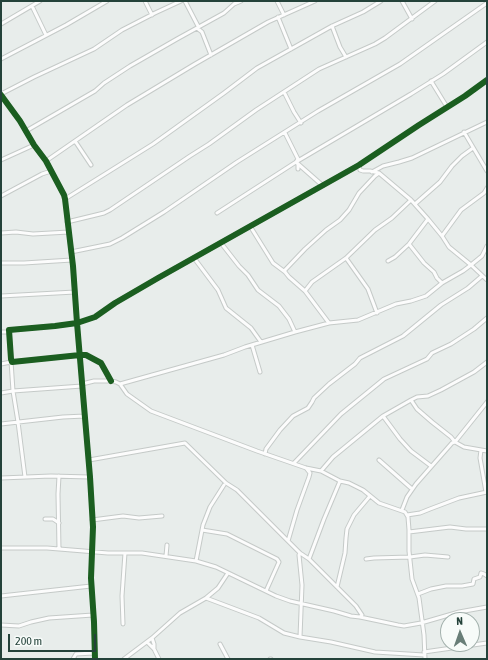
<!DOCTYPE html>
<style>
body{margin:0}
#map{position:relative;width:488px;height:660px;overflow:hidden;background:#e8edeb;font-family:"Asap Condensed",sans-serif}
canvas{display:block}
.frame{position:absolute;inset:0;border:2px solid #24423a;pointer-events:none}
.north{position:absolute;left:440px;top:612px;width:40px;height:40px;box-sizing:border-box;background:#f7fbf9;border:1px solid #a3b1ad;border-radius:50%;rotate:358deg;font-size:11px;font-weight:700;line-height:16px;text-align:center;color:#24423a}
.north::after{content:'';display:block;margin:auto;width:14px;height:18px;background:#697e78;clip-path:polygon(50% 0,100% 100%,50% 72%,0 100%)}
.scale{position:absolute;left:8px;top:634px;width:88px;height:18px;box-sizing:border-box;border:2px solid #24423a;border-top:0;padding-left:5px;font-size:12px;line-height:14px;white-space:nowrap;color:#24423a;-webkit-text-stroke:3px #f7fbf9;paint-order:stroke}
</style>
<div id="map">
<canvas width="488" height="660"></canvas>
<div class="frame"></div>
<div class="north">N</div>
<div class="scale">200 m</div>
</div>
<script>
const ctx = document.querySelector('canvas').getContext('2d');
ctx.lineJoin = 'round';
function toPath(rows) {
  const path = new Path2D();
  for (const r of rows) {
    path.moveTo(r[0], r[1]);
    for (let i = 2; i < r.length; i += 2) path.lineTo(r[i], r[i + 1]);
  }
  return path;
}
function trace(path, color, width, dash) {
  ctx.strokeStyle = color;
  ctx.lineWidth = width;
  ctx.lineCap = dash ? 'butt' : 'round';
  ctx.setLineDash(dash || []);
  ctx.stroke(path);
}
const minor = toPath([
 [145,1,152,15],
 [185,1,198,26],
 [277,1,284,15],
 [402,1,412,19],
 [32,6,46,35],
 [278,17,291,49],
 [1,24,40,1],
 [332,26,340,47,346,57],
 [197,28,202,32,211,55],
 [1,59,66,25,107,1],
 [431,81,447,107],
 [284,92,294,112,301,123],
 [1,94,34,77,94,49,122,30,155,13,181,1],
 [1,95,20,121,34,145,46,161,64,195,65,199,73,266,77,323,90,477,93,527,91,578,94,622,95,659],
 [26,131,95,91,104,83,130,66,177,39,224,13,234,4,241,1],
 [464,132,487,171],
 [285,133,298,159,296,162,298,164,298,169],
 [75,141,91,165],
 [1,160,34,145],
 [46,161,127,105,195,64,268,22,315,1],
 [297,163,322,185],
 [359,165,360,170,363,171,370,171,379,173,411,200,428,219,442,236,449,247,471,265,487,280],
 [372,172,383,166,399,162,412,158,487,122],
 [1,196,42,174,51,171],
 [65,199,153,144,224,93,257,68,332,26,363,12,381,1],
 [415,204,440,182,452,166,462,156,473,148],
 [217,213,296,162,411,94,443,74,487,42],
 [67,222,104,213,110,210,190,156,209,144,256,110,319,69,375,44,385,38,435,1],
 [250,226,273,263,285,272],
 [1,233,16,232,33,234,69,232],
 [442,236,461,210,484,193,487,188],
 [221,243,239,266,248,275,258,290,279,306,289,319,295,332],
 [409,244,424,263,434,272,437,278,442,283],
 [71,252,110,244,122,238,164,212,237,162,318,111,400,64,487,3],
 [194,258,218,290,226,308,251,328,261,342],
 [346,258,368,289,377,313],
 [388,261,395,257,409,244,428,219],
 [1,263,24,263,72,260],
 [305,291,312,282,346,258,375,230,392,218,411,200],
 [1,296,75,292],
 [329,323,305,291,289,277,285,272,285,270,305,249,326,230,340,220,349,210,359,193,375,176,379,173],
 [1,332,9,332],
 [252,345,260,372],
 [11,361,13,391,18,422,25,477],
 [1,364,11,362],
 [111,381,101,363,86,355,80,355,12,362,11,359,9,330,55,326,77,323,95,317,115,303,158,278,359,165,419,125,465,96,487,80],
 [82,384,94,381,111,381,116,382,120,384,127,394,151,411,257,451,306,468,321,471,340,481,349,483,363,490,379,503,405,512,408,517,409,530,409,551,412,579,419,598,424,635,425,659],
 [120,384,224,355,245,347,295,332,329,323,358,320,396,304,411,301,426,296,442,283,463,271,471,265,482,256,487,246],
 [1,393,13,391,82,386],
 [411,400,417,397,428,396,441,390,474,372,487,362],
 [383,416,400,439,411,451,431,466],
 [1,424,63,417,85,416],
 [481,450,480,458,486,492],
 [265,454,266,449,280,430,293,416,308,408,312,402,314,398,329,384,355,364,360,358,403,336,441,305,468,288,482,276],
 [89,460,185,443,226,483,237,490,300,553,309,559,356,606,362,615,360,617],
 [379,460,412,489],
 [294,463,341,414,384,379,427,359,432,353,451,344,474,329,487,318],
 [321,471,333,457,383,416,411,400,417,409,432,422,451,437,455,442,487,402],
 [1,478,51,476,90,477],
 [402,510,407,497,416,484,452,443,455,442,464,447,487,451],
 [407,515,420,513,430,509,459,498,487,492],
 [45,519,53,519,59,523],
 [92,520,123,516,139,518,162,516],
 [202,530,227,534,277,559,279,562,266,591],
 [409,532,450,527,466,529,487,529],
 [288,541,297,510,309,477,310,473,306,468],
 [1,548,47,548,108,553,142,553,196,561,216,567,276,596,290,601,334,611,351,616,360,617,398,625,404,626,421,623,459,612,487,607],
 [59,549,58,494,59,476],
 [300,553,299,555,302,585,300,637],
 [166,556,167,545],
 [309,559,324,519,340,481],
 [366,559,374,558,410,557,425,555,448,557],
 [196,561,203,525,210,507,224,485],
 [337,587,345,553,346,538,347,529,354,515,370,496],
 [418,594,431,589,446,586,462,586,473,584,474,579,480,577,481,573,484,574,487,576],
 [1,596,91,586],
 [206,598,259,618,284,633,300,637,331,642,375,652,424,655],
 [123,624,122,596,125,553],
 [1,625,19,626,31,622,49,618,93,615],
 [152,638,154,644,154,649],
 [147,642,154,649,159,659],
 [220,644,228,659],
 [424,652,487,643],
 [73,659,76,654,94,653],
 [124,659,152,638,180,613,206,598,218,588,228,573],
 [270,659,271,659]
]);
trace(minor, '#c5cac8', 5);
trace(minor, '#fcfcfc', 3);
trace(toPath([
 [1,95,20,121,34,145,46,161,64,195,65,199,73,266,77,323,90,477,93,527,91,578,94,622,95,659],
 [111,381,101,363,86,355,80,355,12,362,11,359,9,330,55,326,77,323,95,317,115,303,158,278,359,165,419,125,465,96,487,80]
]), '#1b5e20', 6);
</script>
